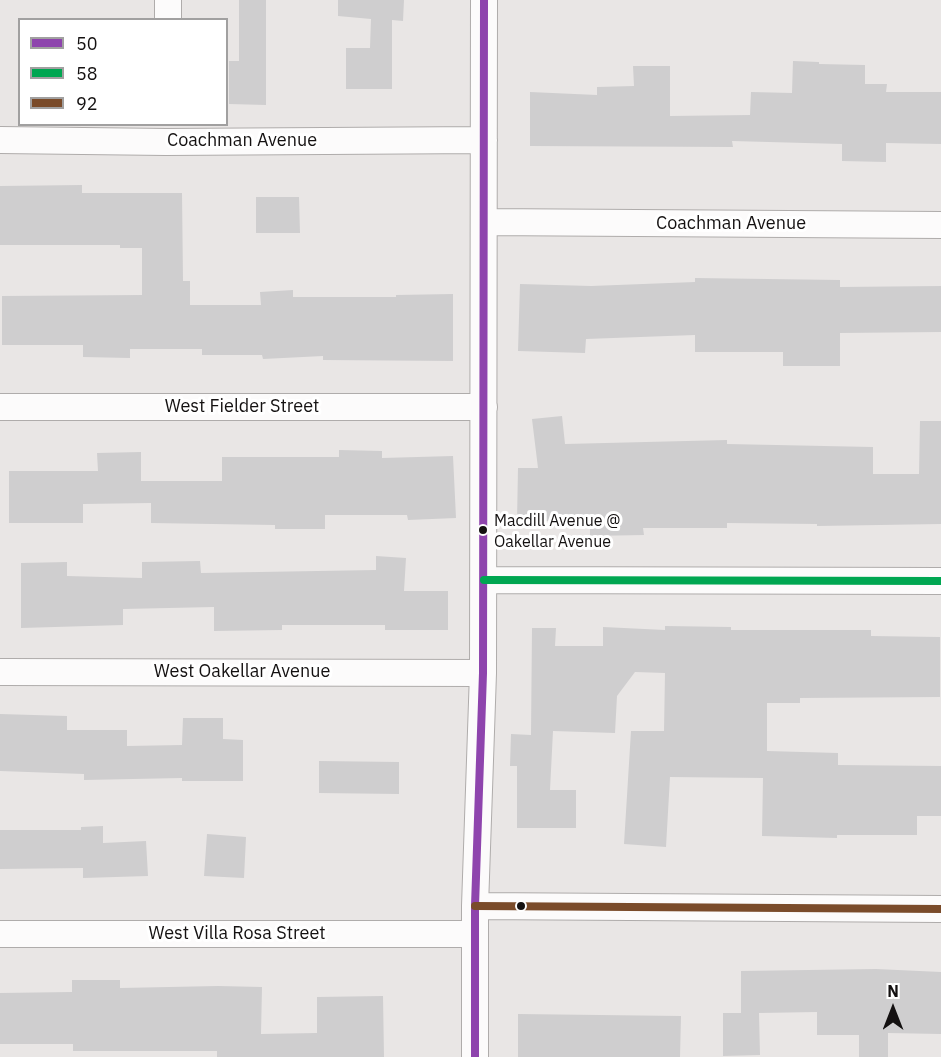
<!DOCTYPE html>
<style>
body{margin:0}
#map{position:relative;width:941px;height:1057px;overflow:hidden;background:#e9e6e5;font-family:"IBM Plex Sans",sans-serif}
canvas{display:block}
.legend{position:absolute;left:18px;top:18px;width:210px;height:108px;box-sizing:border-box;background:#fff;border:2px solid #a1a0a0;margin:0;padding:8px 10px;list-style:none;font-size:18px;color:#141111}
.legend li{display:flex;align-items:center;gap:12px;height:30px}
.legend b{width:30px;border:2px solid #a1a0a0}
.north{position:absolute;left:863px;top:979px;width:60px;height:60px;-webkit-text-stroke:4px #fff;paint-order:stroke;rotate:0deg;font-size:16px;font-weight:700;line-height:24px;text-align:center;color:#141111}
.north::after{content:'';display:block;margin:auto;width:21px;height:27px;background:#141111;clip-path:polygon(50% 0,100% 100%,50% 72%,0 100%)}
</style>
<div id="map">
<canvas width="941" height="1057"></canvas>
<ul class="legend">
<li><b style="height:8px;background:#8e44ad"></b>50</li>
<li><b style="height:8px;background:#00a651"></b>58</li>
<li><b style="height:8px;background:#7a4b2a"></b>92</li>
</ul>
<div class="north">N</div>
</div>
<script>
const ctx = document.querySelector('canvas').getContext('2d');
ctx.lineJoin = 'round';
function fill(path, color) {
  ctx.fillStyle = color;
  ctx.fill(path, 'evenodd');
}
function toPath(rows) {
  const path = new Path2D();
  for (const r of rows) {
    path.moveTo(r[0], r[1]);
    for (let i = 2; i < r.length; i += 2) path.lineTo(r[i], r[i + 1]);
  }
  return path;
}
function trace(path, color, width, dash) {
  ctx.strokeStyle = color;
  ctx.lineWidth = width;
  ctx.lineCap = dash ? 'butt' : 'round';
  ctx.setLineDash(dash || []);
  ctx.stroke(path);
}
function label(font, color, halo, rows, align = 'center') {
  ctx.font = font + ' "IBM Plex Sans",sans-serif';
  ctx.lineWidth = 6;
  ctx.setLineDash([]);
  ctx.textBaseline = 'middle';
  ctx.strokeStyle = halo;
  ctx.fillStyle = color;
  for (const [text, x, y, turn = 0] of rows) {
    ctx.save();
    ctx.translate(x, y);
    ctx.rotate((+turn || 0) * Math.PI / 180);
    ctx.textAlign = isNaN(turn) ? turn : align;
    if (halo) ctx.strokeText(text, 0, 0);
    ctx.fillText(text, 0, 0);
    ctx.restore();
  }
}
fill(toPath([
 [239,0,266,0,266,105,229,104,229,61,239,61],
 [338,0,404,0,403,21,392,20,392,89,346,89,346,48,370,48,371,19,338,16],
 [793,61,819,62,819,64,865,65,865,84,887,84,886,92,941,92,941,144,886,143,886,162,842,161,842,144,732,141,733,147,530,146,530,92,597,95,597,87,634,86,633,66,670,66,670,116,750,115,751,92,792,93],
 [82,185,82,193,182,193,183,281,190,281,190,305,261,305,260,292,293,290,293,297,396,297,396,295,453,294,453,361,323,360,323,356,263,359,262,355,202,355,202,349,130,349,130,358,83,357,83,345,2,345,2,296,142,295,142,248,120,248,120,245,0,245,0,186],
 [256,197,299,197,300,233,256,233],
 [695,278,840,280,840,287,941,286,941,332,840,333,840,366,783,366,783,352,695,352,695,335,586,339,585,353,518,351,520,284,591,286,695,282],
 [562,416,565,444,727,440,727,444,873,447,873,474,919,474,920,421,941,421,941,524,817,526,817,524,727,523,727,528,643,528,644,535,590,536,590,521,517,521,518,468,538,468,532,419],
 [339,450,382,451,382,458,453,456,456,518,408,520,407,515,325,515,325,529,275,529,275,525,151,523,151,503,83,504,83,523,9,523,9,471,98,471,97,453,141,452,141,481,222,481,222,457,339,457],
 [376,556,406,558,404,591,448,591,448,630,385,630,385,625,282,625,282,630,214,631,214,607,123,609,123,625,21,628,21,563,67,562,67,576,142,578,142,562,200,561,201,573,376,570],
 [665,626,731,627,731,630,871,630,871,636,940,637,940,697,800,698,800,703,767,703,767,751,838,753,838,765,941,766,941,816,917,816,917,835,837,835,837,838,762,836,763,778,670,777,666,847,624,844,631,731,664,731,665,673,635,672,617,696,615,733,553,731,550,790,576,790,576,828,517,828,517,766,510,766,511,734,531,735,532,628,556,628,555,646,603,646,603,627,665,630],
 [0,714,67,716,67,730,127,730,127,746,182,745,183,718,223,718,223,739,243,740,243,781,182,781,182,778,84,780,84,774,0,771],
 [319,761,399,762,399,794,319,793],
 [103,826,103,843,146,841,148,876,83,878,83,868,0,869,0,830,81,830,81,827],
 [207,834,246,837,244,878,204,876],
 [876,969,941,972,941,1034,888,1033,888,1057,859,1057,859,1035,817,1035,817,1012,759,1013,760,1055,723,1056,723,1013,741,1013,741,971],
 [72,980,120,980,120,988,218,986,262,987,261,1034,317,1033,317,997,383,996,384,1057,217,1057,217,1051,73,1051,73,1044,0,1044,0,993,72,992],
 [518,1014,681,1016,680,1057,518,1057]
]), '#cfcecf');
const minor = toPath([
 [168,20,168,0],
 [0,140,166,142,484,140],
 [484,222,941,225],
 [0,407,484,407],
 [484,580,941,581],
 [0,672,483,673],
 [475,906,941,909],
 [0,934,475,934],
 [475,1057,475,906,483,673,484,0]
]);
trace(minor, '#afacab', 28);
trace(minor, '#fcfbfb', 26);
trace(toPath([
 [475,1057,475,906,483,673,484,0]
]), '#8e44ad', 8);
trace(toPath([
 [484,580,941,581]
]), '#00a651', 8);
trace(toPath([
 [475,906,941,909]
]), '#7a4b2a', 8);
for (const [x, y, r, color] of [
 [483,530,5,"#141111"],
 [521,906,5,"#141111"]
]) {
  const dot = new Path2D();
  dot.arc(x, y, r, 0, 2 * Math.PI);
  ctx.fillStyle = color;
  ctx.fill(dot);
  trace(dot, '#fff', 2);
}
label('16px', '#141111', '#fff', [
 ["Macdill Avenue @",494,521],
 ["Oakellar Avenue",494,542]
], 'left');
label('18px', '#141111', '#fff', [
 ["Coachman Avenue",242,141],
 ["Coachman Avenue",731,224],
 ["West Fielder Street",242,407],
 ["West Oakellar Avenue",242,672],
 ["West Villa Rosa Street",237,934]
]);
</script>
